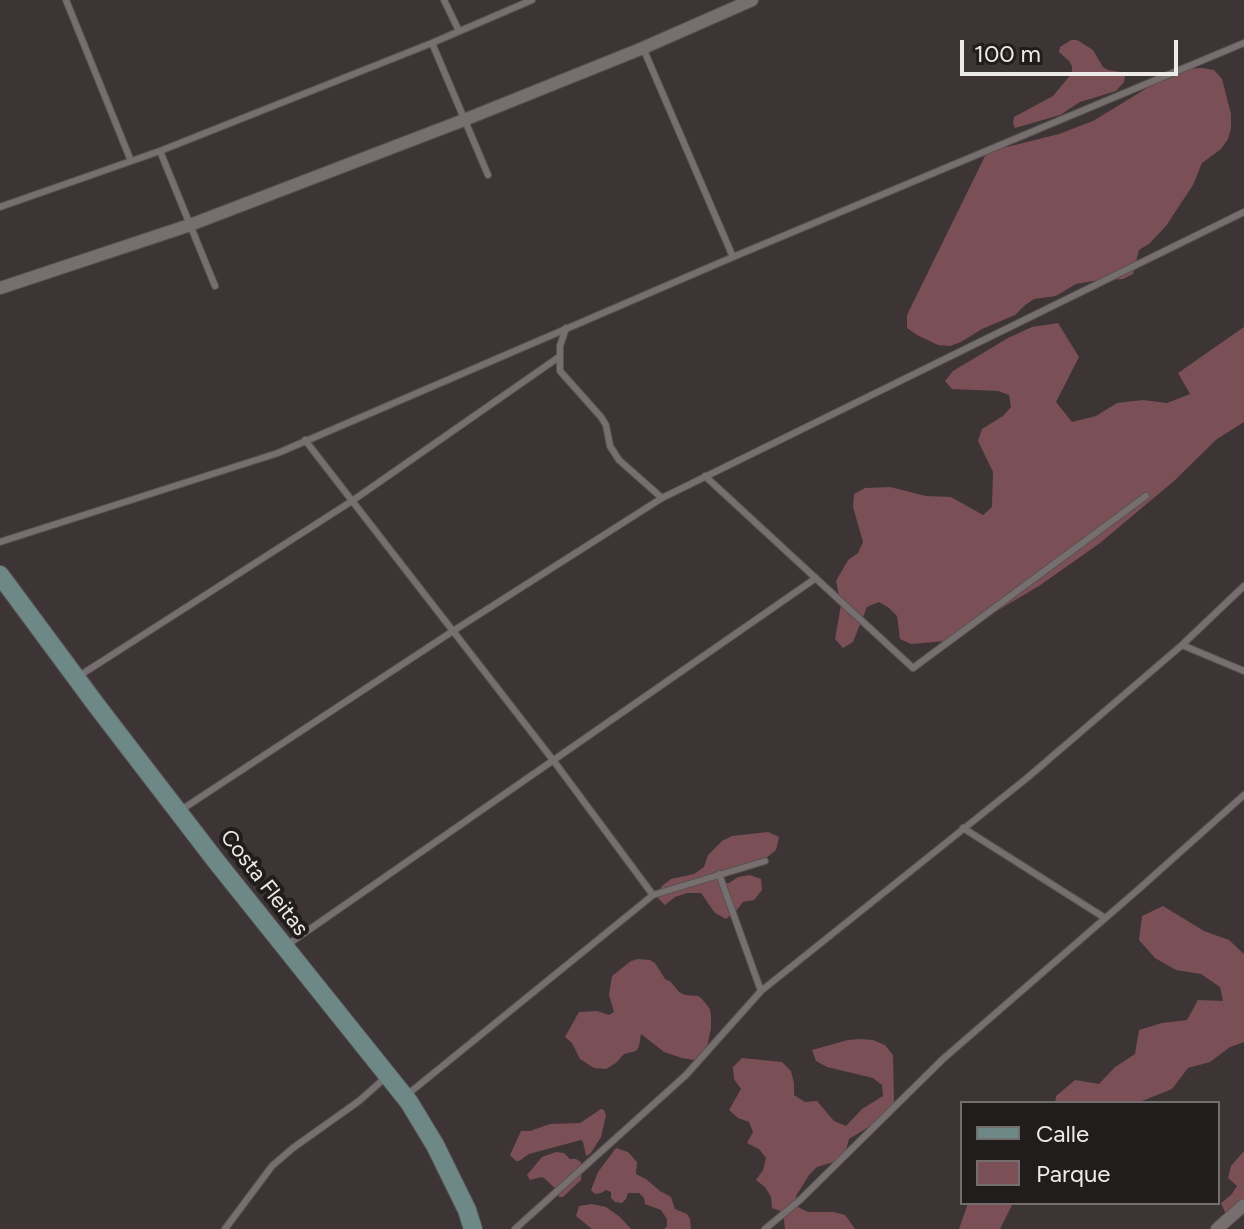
<!DOCTYPE html>
<style>
body{margin:0}
#map{position:relative;width:1244px;height:1229px;overflow:hidden;background:#3c3435;font-family:Figtree,sans-serif}
canvas{display:block}
.legend{position:absolute;left:960px;top:1101px;width:260px;height:104px;box-sizing:border-box;background:#211d1d;border:2px solid #736f6f;margin:0;padding:10px 14px;list-style:none;font-size:24px;color:#efeaea}
.legend li{display:flex;align-items:center;gap:16px;height:40px}
.legend b{width:40px;border:2px solid #736f6f}
.scale{position:absolute;left:960px;top:40px;width:218px;height:36px;box-sizing:border-box;border:4px solid #efeaea;border-top:0;padding-left:10px;font-size:24px;line-height:28px;white-space:nowrap;color:#efeaea;-webkit-text-stroke:6px #211d1d;paint-order:stroke}
</style>
<div id="map">
<canvas width="1244" height="1229"></canvas>
<ul class="legend">
<li><b style="height:10px;background:#6d8886"></b>Calle</li>
<li><b style="height:22px;background:#7b4f56"></b>Parque</li>
</ul>
<div class="scale">100 m</div>
</div>
<script>
const ctx = document.querySelector('canvas').getContext('2d');
ctx.lineJoin = 'round';
function fill(path, color) {
  ctx.fillStyle = color;
  ctx.fill(path, 'evenodd');
}
function toPath(rows) {
  const path = new Path2D();
  for (const r of rows) {
    path.moveTo(r[0], r[1]);
    for (let i = 2; i < r.length; i += 2) path.lineTo(r[i], r[i + 1]);
  }
  return path;
}
function trace(path, color, width, dash) {
  ctx.strokeStyle = color;
  ctx.lineWidth = width;
  ctx.lineCap = dash ? 'butt' : 'round';
  ctx.setLineDash(dash || []);
  ctx.stroke(path);
}
function label(font, color, halo, rows, align = 'center') {
  ctx.font = font + ' Figtree,sans-serif';
  ctx.lineWidth = 8;
  ctx.setLineDash([]);
  ctx.textBaseline = 'middle';
  ctx.strokeStyle = halo;
  ctx.fillStyle = color;
  for (const [text, x, y, turn = 0] of rows) {
    ctx.save();
    ctx.translate(x, y);
    ctx.rotate((+turn || 0) * Math.PI / 180);
    ctx.textAlign = isNaN(turn) ? turn : align;
    if (halo) ctx.strokeText(text, 0, 0);
    ctx.fillText(text, 0, 0);
    ctx.restore();
  }
}
fill(toPath([
 [1071,40,1077,40,1093,50,1103,67,1108,70,1121,72,1125,76,1124,82,1116,91,1080,102,1060,115,1015,128,1013,123,1014,117,1053,96,1072,73,1072,66,1069,61,1059,52,1060,47],
 [1202,68,1214,70,1222,79,1231,114,1231,128,1228,139,1221,149,1202,163,1193,185,1166,226,1149,244,1139,250,1133,274,1123,279,1099,280,1076,284,1056,296,1034,299,1024,306,1015,315,982,329,961,342,950,346,938,345,917,335,907,328,907,315,987,152,1059,134,1093,121,1178,69],
 [1058,323,1079,357,1056,402,1072,422,1096,416,1117,403,1143,400,1167,403,1190,394,1178,373,1244,327,1244,422,1217,439,1174,481,1100,543,1039,586,946,641,911,644,900,639,897,616,889,608,879,602,867,607,853,642,843,648,835,639,841,605,836,581,848,560,858,553,863,542,853,507,854,494,865,488,890,487,926,496,951,497,983,515,992,507,993,472,978,441,982,429,1003,416,1011,407,1009,395,998,391,952,389,945,381,953,371,1008,338,1032,327],
 [768,832,779,837,776,850,757,865,744,868,732,868,722,874,718,885,729,883,738,877,750,875,761,879,762,890,754,900,743,902,736,911,726,919,715,913,701,893,687,893,675,897,665,905,656,896,662,886,671,879,694,874,704,867,708,855,722,841,732,836],
 [1163,906,1204,931,1229,940,1244,954,1244,1042,1230,1047,1210,1062,1188,1068,1172,1089,1137,1103,1055,1103,1056,1096,1075,1080,1099,1084,1115,1067,1135,1054,1139,1030,1162,1023,1187,1020,1198,1000,1223,1001,1220,987,1201,974,1176,970,1155,958,1139,940,1142,916],
 [638,959,650,960,655,963,665,979,671,982,679,992,685,995,698,996,702,999,710,1009,711,1016,711,1028,707,1047,700,1058,694,1060,682,1058,664,1052,641,1034,639,1046,636,1051,624,1054,616,1063,606,1069,594,1068,580,1059,572,1043,565,1037,579,1012,597,1011,609,1015,614,1012,609,995,612,976,631,961],
 [860,1039,873,1040,885,1045,893,1055,894,1103,890,1114,849,1139,846,1150,840,1160,817,1167,809,1175,796,1196,798,1207,808,1212,834,1212,845,1215,855,1229,785,1229,783,1212,772,1208,771,1197,765,1187,756,1180,763,1170,766,1158,759,1149,747,1143,753,1132,749,1122,738,1118,729,1110,741,1089,734,1079,733,1067,742,1058,782,1062,791,1071,794,1083,794,1095,805,1102,817,1101,834,1121,846,1126,862,1109,883,1096,882,1085,873,1078,827,1067,816,1061,812,1050,848,1040],
 [601,1109,604,1110,606,1116,601,1137,591,1153,586,1156,583,1142,581,1140,529,1154,519,1161,516,1161,510,1155,521,1131,530,1131,550,1124,580,1123],
 [616,1148,628,1152,637,1162,636,1174,646,1179,660,1191,671,1197,675,1209,687,1214,690,1219,691,1229,664,1229,667,1226,667,1219,661,1210,645,1204,644,1198,639,1193,628,1193,626,1199,622,1203,615,1202,611,1198,611,1192,606,1190,601,1193,595,1194,591,1190,598,1172],
 [1244,1151,1244,1208,1226,1214,1221,1203,1231,1195,1237,1186,1228,1178,1231,1166],
 [556,1152,564,1153,570,1159,576,1159,581,1162,582,1168,581,1180,563,1197,559,1197,558,1191,545,1179,542,1177,530,1180,527,1175,542,1157],
 [968,1203,1013,1203,1000,1229,959,1229],
 [592,1204,606,1207,620,1217,631,1229,592,1229,576,1216,579,1206]
]), '#7b4f56');
const lane = toPath([
 [66,0,131,161],
 [444,0,459,31],
 [432,43,488,175],
 [643,48,733,257],
 [160,151,215,286],
 [0,207,160,151,432,43,532,0],
 [566,328,560,346,560,371,601,417,606,425,610,446,619,460,662,498],
 [305,440,553,760,653,895],
 [705,476,913,668,1146,496],
 [0,542,278,453,733,257,1244,43],
 [1182,645,1244,671],
 [79,676,352,501,559,357],
 [181,810,453,631,662,498,1244,212],
 [963,828,1105,918],
 [719,874,761,991],
 [287,945,816,578],
 [408,1094,653,895,765,861],
 [225,1229,272,1166,293,1148,359,1101,385,1078],
 [515,1229,686,1075,761,991,1027,778,1182,645,1244,586],
 [765,1229,800,1200,943,1059,1140,888,1244,795]
]);
const street = toPath([
 [0,288,190,225,464,120,643,48,752,0],
 [1217,1229,1244,1205]
]);
const secondary = toPath([
 [0,575,97,706,216,861,409,1102,435,1145,467,1210,473,1229]
]);
trace(lane, '#585252', 8);
trace(street, '#585252', 14);
trace(secondary, '#585252', 20);
trace(lane, '#776e6f', 6);
trace(street, '#776e6f', 12);
trace(secondary, '#6d8886', 18);
label('22px', '#efeaea', '#211d1d', [
 ["Costa Fleitas",264,883,52]
]);
</script>
